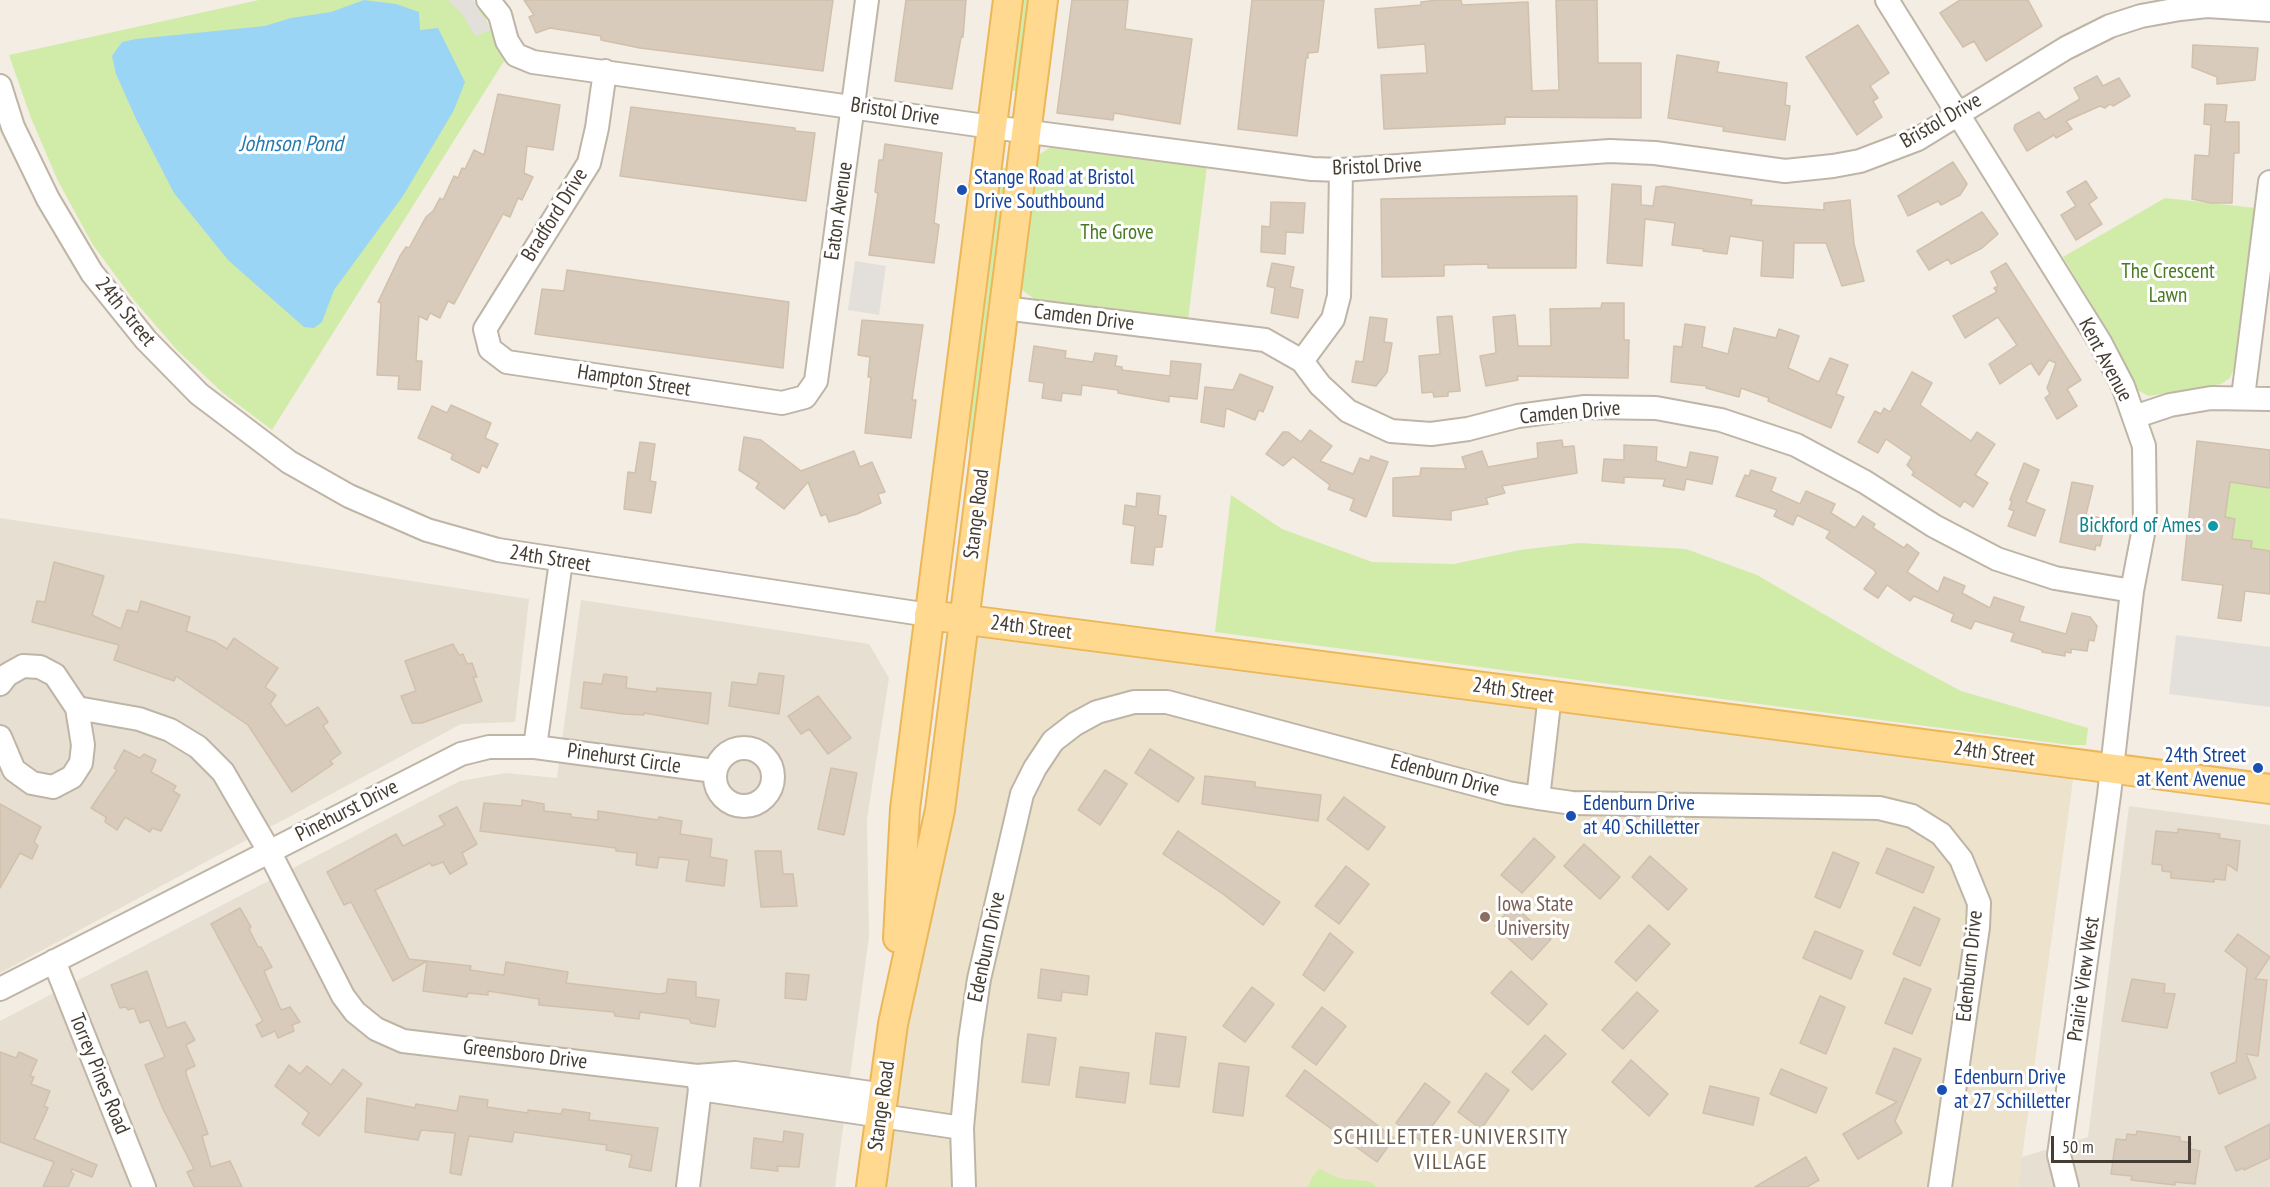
<!DOCTYPE html>
<style>
body{margin:0}
#map{position:relative;width:2270px;height:1187px;overflow:hidden;background:#f3ede3;font-family:"PT Sans Narrow",sans-serif}
canvas{display:block}
.scale{position:absolute;left:2051px;top:1136px;width:140px;height:27px;box-sizing:border-box;border:3px solid #453d33;border-top:0;padding-left:8px;font-size:18px;line-height:21px;white-space:nowrap;color:#453d33;-webkit-text-stroke:4px #fff;paint-order:stroke}
</style>
<div id="map">
<canvas width="2270" height="1187"></canvas>
<div class="scale">50 m</div>
</div>
<script>
const ctx = document.querySelector('canvas').getContext('2d');
ctx.lineJoin = 'round';
function fill(path, color) {
  ctx.fillStyle = color;
  ctx.fill(path, 'evenodd');
}
function toPath(rows) {
  const path = new Path2D();
  for (const r of rows) {
    if (r.length === 3) {
      path.moveTo(r[0] + r[2], r[1]);
      path.arc(r[0], r[1], r[2], 0, 2 * Math.PI);
      continue;
    }
    path.moveTo(r[0], r[1]);
    for (let i = 2; i < r.length; i += 2) path.lineTo(r[i], r[i + 1]);
  }
  return path;
}
function trace(path, color, width, dash) {
  ctx.strokeStyle = color;
  ctx.lineWidth = width;
  ctx.lineCap = dash ? 'butt' : 'round';
  ctx.setLineDash(dash || []);
  ctx.stroke(path);
}
function label(font, color, halo, rows, align = 'center') {
  ctx.font = font + ' "PT Sans Narrow",sans-serif';
  ctx.lineWidth = 6;
  ctx.setLineDash([]);
  ctx.textBaseline = 'middle';
  ctx.strokeStyle = halo;
  ctx.fillStyle = color;
  for (const [text, x, y, turn = 0] of rows) {
    ctx.save();
    ctx.translate(x, y);
    ctx.rotate((+turn || 0) * Math.PI / 180);
    ctx.textAlign = isNaN(turn) ? turn : align;
    if (halo) ctx.strokeText(text, 0, 0);
    ctx.fillText(text, 0, 0);
    ctx.restore();
  }
}
fill(toPath([
 [0,518,529,599,515,722,461,724,0,973],
 [581,600,869,644,889,678,867,819,869,937,835,1187,0,1187,0,1021,460,781,506,773,557,778],
 [2129,806,2270,825,2270,1187,2018,1187,2022,1157,2088,1137]
]), '#e7dfd1');
fill(toPath([
 [964,619,2075,765,2018,1187,871,1187]
]), '#ede2cc');
fill(toPath([
 [259,0,473,0,484,15,504,61,272,430,223,393,177,350,133,299,93,245,58,181,31,118,9,55],
 [1016,0,1029,0,1016,91,1004,90],
 [1051,147,1207,166,1188,320,1037,301,1018,287,1020,262,1027,247,1034,194,1034,158],
 [993,167,1006,168,972,447,969,447,972,342],
 [2165,198,2256,208,2235,366,2230,378,2221,384,2149,396,2135,389,2118,348,2063,257],
 [2230,482,2270,488,2270,551,2251,548,2251,541,2232,539,2225,517],
 [1231,495,1282,529,1372,562,1454,564,1520,550,1579,543,1686,549,1757,575,1892,654,1961,691,2088,728,2086,745,2070,745,1215,632],
 [1319,1169,1338,1178,1372,1182,1376,1187,1308,1187,1311,1179]
]), '#d1eba9');
fill(toPath([
 [448,0,473,0,491,30,475,36,463,15],
 [855,261,886,266,879,315,848,310],
 [2176,635,2270,647,2270,707,2169,694]
]), '#e3e0dc');
fill(toPath([
 [364,0,396,4,419,12,420,30,438,28,465,82,454,110,403,196,334,290,322,322,314,328,304,327,228,260,174,193,137,121,116,74,112,56,122,42,136,39,265,26,291,18,331,12]
]), '#9bd5f5');
const building = toPath([
 [524,0,833,0,823,71,640,48,601,40,601,36,550,28,536,33,529,17,534,15,524,0],
 [906,0,966,0,963,37,961,37,952,89,895,81,906,0],
 [1072,0,1128,0,1125,29,1192,39,1180,124,1114,113,1113,120,1057,113,1072,0],
 [1252,0,1324,0,1318,52,1308,53,1308,58,1306,58,1297,136,1238,129,1252,0],
 [1438,0,1461,0,1462,5,1528,2,1532,91,1559,90,1556,0,1597,0,1598,63,1641,63,1641,118,1505,117,1505,124,1384,129,1381,75,1427,73,1425,44,1378,48,1375,9,1421,5,1421,2,1438,0],
 [1960,0,2028,0,2042,26,1986,61,1974,41,1963,47,1940,13,1960,0],
 [1858,25,1889,73,1870,86,1878,98,1873,101,1882,117,1857,135,1806,57,1858,25],
 [2193,45,2258,48,2255,80,2217,84,2217,77,2192,67,2193,45],
 [1677,55,1719,62,1717,72,1787,83,1785,105,1790,106,1785,140,1723,131,1724,127,1668,118,1677,55],
 [2097,76,2103,86,2119,78,2130,96,2113,106,2110,104,2105,108,2100,106,2066,121,2072,129,2056,138,2054,135,2027,151,2014,129,2015,125,2039,112,2045,120,2080,99,2074,88,2097,76],
 [498,94,560,105,553,150,527,146,524,173,533,177,522,200,518,198,510,217,503,214,454,304,448,301,440,318,430,313,427,320,419,316,416,361,422,361,420,390,398,389,399,376,377,375,381,303,378,302,400,256,406,247,409,248,426,217,433,211,440,198,443,200,454,176,458,178,462,168,465,169,474,150,484,155,498,94],
 [2205,104,2227,105,2225,122,2239,122,2239,153,2234,153,2232,203,2211,203,2192,199,2195,155,2209,156,2211,125,2204,124,2205,104],
 [631,107,795,128,795,131,815,133,806,201,620,176,631,107],
 [885,144,942,153,934,223,939,225,934,263,869,255,878,193,875,192,879,160,883,160,885,144],
 [1953,162,1967,184,1960,195,1941,205,1938,201,1908,216,1898,196,1953,162],
 [2086,181,2097,198,2089,204,2102,224,2076,240,2061,215,2076,206,2067,192,2086,181],
 [1612,184,1641,186,1641,205,1653,206,1656,187,1664,186,1752,200,1751,205,1824,210,1824,203,1850,200,1854,244,1864,281,1842,286,1826,243,1794,243,1793,278,1761,276,1763,241,1730,236,1727,254,1703,251,1704,249,1672,245,1675,223,1645,219,1642,266,1607,263,1612,184],
 [1577,196,1576,268,1488,268,1488,264,1444,265,1444,276,1382,277,1381,199,1577,196],
 [1271,202,1305,203,1303,233,1286,232,1285,254,1261,252,1262,226,1270,227,1271,202],
 [1982,212,1998,234,1982,248,1951,264,1948,259,1929,270,1917,251,1982,212],
 [1272,263,1294,267,1290,287,1303,290,1298,318,1271,313,1275,288,1267,286,1272,263],
 [2006,263,2081,380,2067,389,2077,406,2057,419,2045,398,2050,394,2047,388,2056,363,2049,360,2039,375,2031,363,2000,384,1989,364,2017,345,1998,317,1965,338,1953,316,1997,292,1994,288,1998,286,1991,272,2006,263],
 [567,270,789,302,783,368,535,334,542,289,564,291,567,270],
 [1602,303,1624,303,1624,340,1629,340,1628,378,1517,376,1518,380,1486,386,1480,356,1496,353,1493,317,1515,315,1518,346,1551,346,1550,309,1601,308,1602,303],
 [1452,316,1460,391,1448,392,1448,396,1434,397,1433,392,1422,393,1419,356,1440,354,1437,317,1452,316],
 [1370,317,1387,319,1384,342,1392,343,1387,372,1376,386,1352,382,1356,361,1363,362,1370,317],
 [862,320,923,325,912,400,916,400,911,438,865,433,871,377,868,377,870,357,858,355,862,320],
 [1685,324,1705,327,1702,347,1728,354,1734,328,1776,338,1779,329,1799,336,1788,368,1819,382,1830,358,1848,365,1836,394,1844,397,1831,428,1768,401,1769,398,1741,388,1739,397,1706,388,1707,386,1671,382,1674,346,1682,347,1685,324],
 [1034,346,1066,351,1065,358,1093,362,1095,353,1117,356,1115,366,1122,367,1122,370,1170,376,1171,361,1201,364,1197,399,1169,396,1169,402,1118,393,1118,390,1082,385,1081,395,1062,393,1061,401,1042,398,1044,383,1029,381,1034,346],
 [1912,372,1932,383,1920,405,1971,441,1977,432,1995,444,1975,475,1988,483,1973,507,1964,501,1960,507,1912,475,1914,472,1907,465,1912,457,1886,439,1878,453,1858,442,1875,411,1881,414,1884,408,1890,412,1912,372],
 [1240,374,1273,387,1263,412,1259,410,1255,420,1226,408,1224,427,1201,422,1205,387,1233,390,1240,374],
 [451,405,491,423,485,438,498,444,487,468,482,465,479,473,451,459,453,454,418,438,432,406,447,413,451,405],
 [1310,430,1332,446,1320,461,1353,474,1360,458,1369,461,1371,456,1388,462,1366,517,1350,510,1354,499,1328,489,1330,485,1293,457,1283,466,1266,454,1283,432,1288,432,1301,442,1310,430],
 [744,437,761,440,801,471,854,451,860,467,872,462,885,492,878,494,881,503,857,514,829,522,826,514,821,516,808,482,784,509,756,488,759,483,739,470,744,437],
 [1562,440,1563,447,1574,446,1577,473,1502,486,1505,493,1486,498,1488,504,1451,511,1451,520,1393,516,1393,478,1420,476,1421,468,1466,469,1462,457,1482,451,1488,467,1538,458,1537,443,1562,440],
 [2197,441,2270,450,2270,488,2230,482,2225,517,2235,519,2232,539,2252,541,2251,548,2270,551,2270,594,2245,591,2241,621,2218,618,2223,585,2182,580,2197,441],
 [640,442,655,444,650,481,656,482,651,513,624,509,628,472,635,473,640,442],
 [1624,445,1657,447,1656,461,1687,468,1690,452,1718,457,1712,484,1686,479,1684,490,1663,486,1665,479,1624,477,1624,483,1602,481,1604,459,1624,460,1624,445],
 [2024,463,2039,470,2026,502,2045,510,2035,536,2008,526,2014,511,2009,509,2012,501,2010,500,2024,463],
 [1751,470,1776,478,1771,491,1800,504,1806,491,1835,504,1831,513,1855,528,1863,516,1875,524,1873,528,1904,548,1907,544,1919,553,1907,572,1938,592,1944,577,1965,586,1962,593,1990,608,1994,597,2024,607,2019,621,2066,634,2072,613,2090,617,2097,626,2094,641,2089,640,2087,651,2071,649,2071,653,2065,652,2065,656,2042,652,2042,650,2011,641,2014,633,1975,621,1971,629,1951,621,1954,614,1914,596,1910,601,1887,585,1878,598,1864,589,1876,573,1874,570,1826,538,1830,531,1797,515,1793,525,1774,516,1777,510,1736,496,1745,475,1749,476,1751,470],
 [2072,482,2093,486,2086,515,2106,519,2100,546,2096,545,2095,550,2060,542,2072,482],
 [1137,493,1160,496,1158,515,1166,516,1162,547,1155,547,1153,565,1131,563,1135,526,1123,524,1125,505,1136,507,1137,493],
 [54,562,104,576,92,615,121,629,127,610,138,612,141,601,190,617,186,631,214,641,227,649,234,638,278,668,265,687,276,695,270,704,286,726,318,707,328,722,323,726,341,753,330,761,333,764,292,792,248,725,176,676,174,681,114,660,119,645,32,622,37,601,45,602,54,562],
 [453,644,459,655,463,654,467,664,472,663,477,677,473,677,482,701,422,723,412,723,401,696,416,691,405,661,453,644],
 [759,673,784,676,779,714,729,706,732,682,757,685,759,673],
 [604,674,627,677,626,688,656,692,657,688,711,693,708,724,644,713,644,715,624,714,581,708,584,682,602,684,604,674],
 [818,696,851,738,828,754,809,729,801,734,788,716,818,696],
 [1150,749,1194,778,1178,802,1135,773,1150,749],
 [124,750,140,758,144,754,156,760,151,772,176,786,173,791,180,795,161,831,152,828,150,832,125,817,117,830,105,822,106,817,91,808,117,770,114,768,124,750],
 [831,768,857,773,844,835,818,829,831,768],
 [1105,770,1127,784,1100,825,1078,810,1105,770],
 [1205,776,1255,782,1255,787,1321,795,1318,821,1202,804,1205,776],
 [1344,797,1385,827,1368,850,1327,819,1344,797],
 [522,800,544,804,544,811,571,814,571,817,598,820,598,811,658,820,659,817,682,821,680,834,712,839,710,857,727,860,724,886,686,881,689,860,659,857,657,868,636,865,637,853,616,851,616,848,480,831,484,803,522,806,522,800],
 [0,804,41,827,34,842,38,846,32,859,20,853,0,888,0,804],
 [457,807,477,844,462,853,467,864,450,874,443,862,432,866,430,863,375,890,409,959,427,961,393,981,351,902,344,905,327,872,396,834,403,846,445,825,439,816,457,807],
 [2178,829,2220,834,2219,838,2240,841,2237,871,2227,864,2225,880,2214,879,2214,882,2171,878,2171,872,2162,871,2162,865,2152,864,2156,831,2178,833,2178,829],
 [1178,831,1280,902,1263,925,1223,894,1163,854,1178,831],
 [1534,838,1555,857,1522,893,1501,875,1534,838],
 [1584,844,1620,877,1600,899,1564,866,1584,844],
 [1887,848,1934,867,1923,893,1876,873,1887,848],
 [755,851,781,851,783,874,793,874,797,906,761,907,755,851],
 [1833,852,1859,863,1840,908,1815,897,1833,852],
 [1650,856,1687,889,1668,910,1632,877,1650,856],
 [1346,866,1369,884,1339,924,1315,906,1346,866],
 [1513,905,1551,939,1532,960,1495,926,1513,905],
 [1914,907,1940,919,1920,966,1893,954,1914,907],
 [240,908,251,927,249,929,258,947,261,947,272,967,264,971,281,1010,290,1007,300,1022,292,1025,294,1031,278,1038,275,1031,262,1037,256,1025,263,1021,211,924,240,908],
 [1649,925,1670,944,1636,981,1615,962,1649,925],
 [1815,931,1863,951,1851,979,1803,958,1815,931],
 [1330,933,1353,952,1324,991,1303,975,1330,933],
 [2238,934,2270,957,2255,979,2267,980,2258,1056,2246,1054,2256,1078,2219,1094,2211,1073,2236,1062,2247,968,2225,951,2238,934],
 [427,961,471,966,470,970,504,975,506,962,568,972,566,983,659,994,666,993,668,979,696,982,696,997,719,1000,715,1027,691,1023,689,1019,640,1012,639,1019,615,1016,614,1012,539,1005,539,999,488,991,488,995,468,993,467,997,423,991,427,961],
 [1041,969,1089,976,1087,995,1062,992,1061,1001,1038,998,1041,969],
 [147,971,167,1028,185,1022,195,1040,186,1045,195,1066,186,1070,186,1074,208,1134,202,1136,211,1167,230,1161,242,1187,194,1187,187,1172,194,1169,163,1109,145,1065,165,1057,149,1020,140,1023,134,1008,128,1010,126,1007,120,1008,111,985,147,971],
 [1511,971,1547,1004,1528,1025,1491,993,1511,971],
 [786,973,809,975,806,1000,785,998,786,973],
 [1904,978,1931,989,1912,1034,1885,1023,1904,978],
 [2132,979,2165,984,2164,993,2175,994,2167,1028,2122,1021,2132,979],
 [1252,987,1274,1004,1245,1042,1223,1026,1252,987],
 [1637,992,1658,1011,1623,1049,1602,1030,1637,992],
 [1820,996,1845,1007,1826,1054,1800,1043,1820,996],
 [1322,1007,1346,1026,1316,1065,1292,1047,1322,1007],
 [1156,1033,1186,1037,1179,1087,1150,1084,1156,1033],
 [1028,1034,1056,1038,1049,1085,1022,1082,1028,1034],
 [1545,1035,1566,1054,1532,1090,1512,1072,1545,1035],
 [1894,1048,1921,1059,1895,1121,1902,1133,1858,1159,1843,1134,1897,1102,1876,1093,1894,1048],
 [0,1052,16,1058,19,1052,37,1060,30,1076,34,1077,31,1084,50,1091,44,1106,48,1108,34,1139,97,1165,92,1177,72,1169,71,1172,74,1174,68,1187,43,1187,54,1162,0,1142,0,1052],
 [1631,1060,1668,1094,1649,1116,1612,1082,1631,1060],
 [1219,1063,1249,1067,1243,1116,1213,1112,1219,1063],
 [289,1065,300,1074,307,1066,331,1085,343,1069,362,1084,319,1136,302,1124,309,1113,275,1086,289,1065],
 [1080,1067,1129,1073,1125,1103,1076,1097,1080,1067],
 [1781,1069,1827,1088,1816,1113,1770,1094,1781,1069],
 [1305,1070,1394,1138,1377,1162,1286,1096,1305,1070],
 [1486,1073,1509,1090,1481,1129,1458,1112,1486,1073],
 [1425,1083,1450,1102,1421,1141,1396,1123,1425,1083],
 [1710,1086,1759,1098,1753,1125,1703,1113,1710,1086],
 [460,1096,488,1100,487,1107,528,1113,528,1110,561,1114,563,1109,590,1113,589,1120,658,1128,651,1171,629,1167,632,1155,606,1150,607,1145,514,1132,512,1142,469,1136,461,1175,450,1173,455,1133,421,1130,418,1140,365,1132,367,1098,415,1108,416,1104,457,1111,460,1096],
 [2270,1124,2270,1158,2244,1170,2243,1168,2236,1171,2225,1147,2270,1124],
 [784,1131,803,1134,799,1167,777,1166,778,1171,751,1168,754,1138,783,1142,784,1131],
 [2137,1131,2180,1137,2180,1141,2191,1143,2190,1149,2200,1151,2195,1184,2175,1182,2175,1185,2131,1180,2132,1176,2111,1174,2116,1139,2126,1140,2127,1134,2136,1135,2137,1131],
 [1806,1157,1819,1180,1807,1187,1755,1187,1806,1157]
]);
fill(building, '#d8cbbb');
trace(building, '#d1c0ab', 1.5);
const minor = toPath([
 [488,0,500,15,507,41,516,55,533,62,992,127,1312,169,1341,170,1610,151,1655,153,1785,171,1833,166,1860,161,1918,139,2066,48,2110,26,2141,16,2180,9,2207,6,2270,10],
 [1887,0,2100,342,2123,386,2144,446,2145,523,2132,591,2109,795,2059,1155,2067,1187],
 [605,71,597,128,589,163,485,329,490,349,507,362,782,403,805,397,816,381,867,0],
 [0,86,13,127,48,199,92,273,146,340,199,394,289,462,349,496,427,530,498,550,929,615],
 [1004,308,1265,340,1302,361,1320,385,1348,411,1391,431,1431,434,1468,429,1518,416,1585,407,1656,408,1721,420,1796,445,1865,482,1934,526,1997,559,2055,578,2132,591],
 [1302,361,1333,319,1339,296,1341,170],
 [2243,397,2270,182],
 [2134,417,2170,405,2211,398,2270,399],
 [0,684,7,675,23,666,40,667,55,675,77,708,83,745,81,763,72,777,53,787,32,783,14,770,0,737],
 [77,708,139,719,170,730,198,747,223,772,269,851,343,996,355,1012,376,1029,403,1041,697,1076,735,1073,884,1095],
 [535,747,561,561],
 [744,777,29],
 [1538,798,1550,695],
 [54,961,144,1187],
 [0,989,461,754,489,747,535,747,714,771],
 [700,1089,962,1128],
 [688,1187,700,1089,697,1076],
 [964,1187,962,1128,970,1040,979,979,1022,794,1035,768,1053,741,1075,724,1097,712,1134,702,1167,702,1508,793,1538,798,1572,803,1879,808,1912,816,1941,834,1961,859,1979,903,1978,927,1940,1187]
]);
const major = toPath([
 [929,615,2270,789],
 [898,938,905,809,1008,0],
 [871,1187,893,1024,940,810,1043,0]
]);
trace(minor, '#bfb5a6', 26);
trace(major, '#ebb759', 32);
trace(minor, '#fff', 22);
trace(major, '#ffd990', 28);
for (const [x, y, r, color] of [
 [962,190,6,"#1a4fb4"],
 [2213,526,6,"#0f9aa8"],
 [2258,768,6,"#1a4fb4"],
 [1571,816,6,"#1a4fb4"],
 [1485,917,6,"#8d6e63"],
 [1942,1090,6,"#1a4fb4"]
]) {
  const dot = new Path2D();
  dot.arc(x, y, r, 0, 2 * Math.PI);
  ctx.fillStyle = color;
  ctx.fill(dot);
  trace(dot, '#fff', 2);
}
label('21px', '#453d33', '#fff', [
 ["Bristol Drive",895,112,9],
 ["Bristol Drive",1941,121,-30],
 ["Bristol Drive",1377,167,-2],
 ["Eaton Avenue",839,211,-82],
 ["Bradford Drive",555,215,-58],
 ["24th Street",125,312,51],
 ["Camden Drive",1084,318,7],
 ["Kent Avenue",2105,360,62],
 ["Hampton Street",634,381,9],
 ["Camden Drive",1570,413,-5],
 ["Stange Road",977,514,-83],
 ["24th Street",550,559,9],
 ["24th Street",1031,628,7],
 ["24th Street",1513,691,8],
 ["24th Street",1994,754,8],
 ["Pinehurst Circle",624,759,8],
 ["Edenburn Drive",1445,776,15],
 ["Pinehurst Drive",347,811,-27],
 ["Edenburn Drive",987,947,-78],
 ["Edenburn Drive",1970,966,-84],
 ["Prairie View West",2084,979,-82],
 ["Greensboro Drive",525,1055,7],
 ["Torrey Pines Road",99,1074,68],
 ["Stange Road",882,1106,-82]
]);
label('21px', '#164399', '#fff', [
 ["Stange Road at Bristol",974,178],
 ["Drive Southbound",974,202],
 ["24th Street",2246,756,"right"],
 ["at Kent Avenue",2246,780,"right"],
 ["Edenburn Drive",1583,804],
 ["at 40 Schilletter",1583,828],
 ["Edenburn Drive",1954,1078],
 ["at 27 Schilletter",1954,1102]
], 'left');
label('21px', '#497a23', '#fff', [
 ["The Grove",1117,233],
 ["The Crescent",2168,272],
 ["Lawn",2168,296]
]);
label('21px', '#0d838f', '#fff', [
 ["Bickford of Ames",2201,526]
], 'right');
label('21px', '#785e54', '#fff', [
 ["Iowa State",1497,905],
 ["University",1497,929]
], 'left');
label('italic 22px', '#257cb0', '#fff', [
 ["Johnson Pond",291,145]
]);
ctx.letterSpacing = '1.5px';
label('22px', '#695a4a', '#fff', [
 ["SCHILLETTER-UNIVERSITY",1451,1138],
 ["VILLAGE",1451,1163]
]);
ctx.letterSpacing = '0px';
</script>
